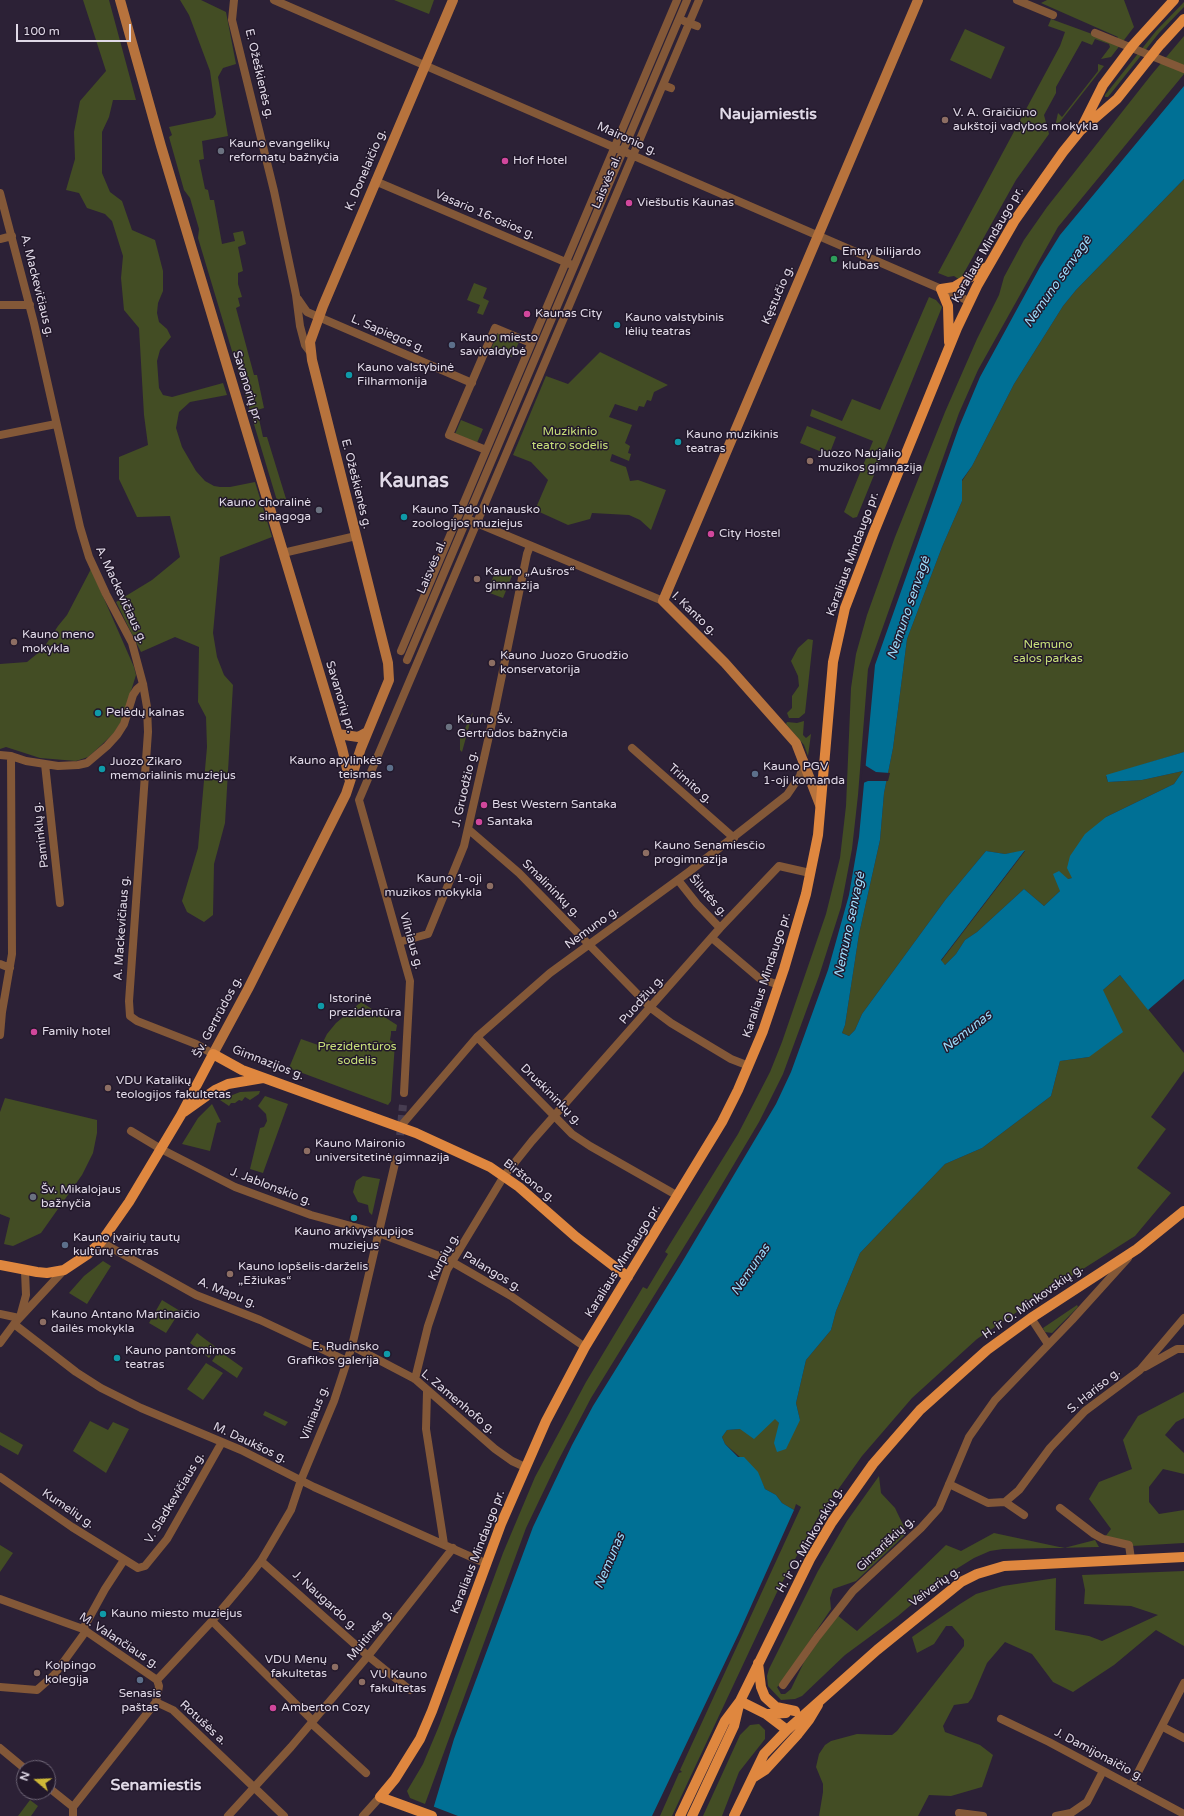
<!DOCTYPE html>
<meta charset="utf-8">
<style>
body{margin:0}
#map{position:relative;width:1184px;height:1816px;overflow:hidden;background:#2c2136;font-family:"Varela Round",sans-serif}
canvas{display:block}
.north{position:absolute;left:16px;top:1760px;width:40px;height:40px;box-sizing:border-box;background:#22182b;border:1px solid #6e6576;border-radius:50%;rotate:289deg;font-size:11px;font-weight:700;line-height:16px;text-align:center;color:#e0d9e7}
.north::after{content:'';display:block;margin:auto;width:14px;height:18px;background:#ceb837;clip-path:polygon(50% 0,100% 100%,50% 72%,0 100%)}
.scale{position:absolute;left:16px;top:24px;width:115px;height:18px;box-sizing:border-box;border:2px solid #e0d9e7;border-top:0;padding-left:5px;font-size:12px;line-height:14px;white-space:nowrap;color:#e0d9e7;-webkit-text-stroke:3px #22182b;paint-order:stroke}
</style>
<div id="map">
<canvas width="1184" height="1816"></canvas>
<div class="north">N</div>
<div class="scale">100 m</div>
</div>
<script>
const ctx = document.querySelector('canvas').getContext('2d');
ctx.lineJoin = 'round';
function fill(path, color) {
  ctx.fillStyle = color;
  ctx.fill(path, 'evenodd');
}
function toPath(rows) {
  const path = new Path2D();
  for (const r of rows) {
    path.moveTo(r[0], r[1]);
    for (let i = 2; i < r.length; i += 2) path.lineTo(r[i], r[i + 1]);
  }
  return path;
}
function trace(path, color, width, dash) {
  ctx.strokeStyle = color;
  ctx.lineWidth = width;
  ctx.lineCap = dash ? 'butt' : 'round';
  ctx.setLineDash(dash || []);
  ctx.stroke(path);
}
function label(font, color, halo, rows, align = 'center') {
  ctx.font = font + ' "Varela Round",sans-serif';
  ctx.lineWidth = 3;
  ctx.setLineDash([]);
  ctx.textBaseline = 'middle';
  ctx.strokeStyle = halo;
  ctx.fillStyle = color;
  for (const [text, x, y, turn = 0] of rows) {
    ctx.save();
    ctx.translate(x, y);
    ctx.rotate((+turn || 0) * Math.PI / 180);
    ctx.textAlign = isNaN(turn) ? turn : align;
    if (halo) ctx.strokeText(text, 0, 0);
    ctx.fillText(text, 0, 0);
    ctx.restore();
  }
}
fill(toPath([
 [83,0,109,0,136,100,113,100,109,117,102,132,102,173,110,192,122,201,132,230,155,240,163,271,163,291,158,303,157,313,159,322,167,329,171,337,160,350,157,361,159,388,163,395,172,397,223,383,227,395,190,402,179,412,176,428,182,447,196,471,205,481,214,486,220,487,230,487,255,482,272,537,220,557,213,633,217,657,224,675,233,685,225,823,214,864,213,915,204,922,187,912,182,901,198,848,207,747,206,717,198,702,199,647,175,637,141,652,116,602,152,580,180,557,170,516,137,517,119,479,119,457,148,445,144,415,139,328,124,310,121,278,123,256,112,221,105,214,87,208,79,193,66,190,75,159,74,132,80,101,106,71],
 [180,0,201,0,226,12,236,64,223,68,218,77,228,136,202,141,204,159,199,160,205,189,208,190,210,200,214,200,222,244,235,241,233,233,243,231,246,244,238,247,243,271,238,273,238,284,242,297,238,298,240,306,236,308,254,375,257,375,264,408,257,410,263,437,267,437,287,502,278,504,198,238,199,229,190,198,184,190,169,137,172,135,169,127,213,118,216,114,210,71,189,15],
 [394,0,434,0,429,14],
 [1047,0,1124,0,1134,27,1111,57,1101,59,1110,47,1109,44,1095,39,1092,45,1082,41,1056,87,1056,93,1044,115,1049,134,1016,180,960,280,954,276,948,277,938,273,1060,46,1065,32,1048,26,1051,19,1114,42,1118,37,1041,3],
 [1184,2,1184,7,1159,33,1108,97,1105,97,1105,95,1156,31],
 [965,29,1005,47,991,79,950,60],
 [1184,36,1184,74,1058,227,978,370,959,413,868,669,858,795,852,849,841,907,819,976,783,1074,759,1122,708,1208,591,1398,558,1461,526,1528,425,1804,410,1798,407,1791,423,1764,439,1726,503,1553,535,1477,586,1382,643,1287,647,1289,668,1254,665,1252,738,1134,770,1072,782,1042,826,914,840,858,846,806,851,688,856,654,867,615,895,537,945,412,977,339,999,295,1004,277,1024,240,1047,207,1152,74],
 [1098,64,1104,66,1056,127,1056,122,1058,113,1062,117,1098,71],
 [1184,179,1184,752,1106,776,1108,782,1142,780,1183,771,1174,784,1106,817,1072,878,1068,879,1060,891,1044,906,1024,889,977,932,965,940,956,954,945,965,941,961,1025,851,1005,854,986,851,946,899,862,1014,855,1030,849,1036,842,1033,845,1025,859,934,880,840,884,793,893,748,907,639,942,547,962,501,962,481,972,466,1014,384,1063,306,1076,290],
 [474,283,487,288,483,298,489,301,483,315,477,313,480,305,467,300],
 [929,297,936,300,942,307,857,517,853,518,844,512,873,441,810,416,812,409,842,421,852,399,880,410],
 [498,333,519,342,512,357,491,349],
 [600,352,668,385,654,392,651,401,647,400,644,407,639,406,637,411,615,404,609,417,632,425,625,443,630,446,628,453,631,454,629,461,612,454,610,461,626,467,630,481,638,480,666,490,651,530,640,520,629,515,592,513,590,519,568,525,535,510,548,480,531,462,513,455,546,376,568,384],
 [461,420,483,429,477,443,455,434],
 [807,426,836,437,829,455,800,443],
 [91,569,134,667,136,675,122,720,114,733,96,750,88,757,76,761,40,758,6,747,0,749,0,664,27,662,43,649,58,626,67,615],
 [496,570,512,576,503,598,487,592],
 [808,639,813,640,805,713,799,718,789,718,787,713,792,708,792,696,799,686,798,676,791,661,798,648],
 [473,712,462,752,460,750,460,739],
 [804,721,803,735,806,738,811,734,808,756,804,745,786,724,787,722,797,723],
 [1120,975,1184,1053,1184,1071,1151,1117,1166,1129,1137,1168,1171,1193,1135,1236,1042,1295,977,1339,912,1398,862,1456,817,1519,778,1590,672,1816,660,1816,679,1773,682,1772,680,1770,801,1507,796,1504,794,1510,782,1503,776,1495,765,1489,757,1472,725,1444,722,1437,727,1430,740,1429,775,1418,779,1423,800,1420,796,1403,806,1360,831,1330,836,1311,860,1253,945,1164,982,1148,1051,1096,1060,1061,1089,1057,1103,990],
 [361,1002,397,1025,396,1031,391,1031,391,1034,390,1040,395,1043,391,1101,388,1105,289,1068,301,1039,321,1046,327,1034,336,1023],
 [260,1091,259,1094,250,1100,245,1097,242,1101,239,1100,235,1103,231,1103,229,1106,220,1100,240,1092],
 [265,1096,288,1104,263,1173,250,1169,260,1128,264,1127,267,1121,266,1114,258,1106],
 [5,1098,97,1120,97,1133,93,1153,82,1175,41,1233,13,1246,4,1244,10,1218,0,1214,0,1112],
 [212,1104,221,1122,217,1123,210,1151,182,1144,198,1118],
 [363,1176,380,1179,372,1215,369,1212,368,1205,358,1202,353,1192,356,1181],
 [103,1261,111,1266,87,1304,69,1293,84,1276],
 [162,1300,180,1311,166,1333,149,1323],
 [1077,1305,1078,1307,1052,1333,1045,1332,1043,1328],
 [197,1333,217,1348,209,1358,190,1343],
 [219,1351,243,1368,237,1378,212,1361],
 [206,1363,223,1373,203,1400,187,1389],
 [1184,1392,1184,1418,1176,1422,1165,1435,1184,1453,1184,1474,1163,1469,1149,1487,1149,1502,1159,1514,1184,1510,1184,1543,1132,1546,1105,1537,1111,1529,1089,1499,1099,1482,1132,1469,1123,1440,1138,1416],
 [265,1411,288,1422,285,1426,263,1415],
 [90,1421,108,1430,113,1422,129,1429,106,1473,73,1451],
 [0,1432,23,1445,18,1455,0,1445],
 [879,1476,881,1493,895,1508,907,1533,856,1581,833,1589,830,1598,831,1609,780,1685,777,1687,781,1694,785,1694,791,1689,804,1662,837,1615,857,1631,946,1545,961,1551,994,1533,1064,1548,1095,1540,1099,1547,1003,1549,990,1551,974,1558,945,1576,898,1616,845,1655,802,1696,795,1699,781,1700,768,1686,767,1676,769,1669,818,1571,847,1521],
 [0,1545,13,1553,0,1572],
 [1184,1571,1184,1646,1156,1630,1114,1665,1073,1692,1053,1682,1032,1654,1005,1642,987,1663,972,1698,968,1703,954,1705,943,1726,945,1732,980,1745,993,1755,982,1787,951,1796,929,1795,918,1816,819,1816,823,1792,823,1784,816,1767,819,1754,825,1745,831,1741,857,1734,887,1735,892,1735,897,1731,964,1646,964,1640,952,1626,946,1626,934,1644,917,1653,912,1637,960,1604,976,1594,1003,1586,1056,1578,1055,1630,1089,1636,1102,1641,1158,1615,1131,1606,1084,1604,1085,1590,1082,1575],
 [759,1724,765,1730,765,1739,739,1772,722,1816,703,1816,740,1735,750,1725],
 [30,1800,38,1806,31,1816,18,1816]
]), '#434d24');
fill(toPath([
 [1184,86,1184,179,1076,290,1063,306,1014,384,972,466,962,480,962,501,942,547,907,639,893,748,884,793,880,840,859,934,845,1025,842,1033,849,1036,855,1030,862,1014,946,899,986,851,1005,854,1025,850,941,960,945,965,956,954,965,940,977,932,1024,889,1044,906,1060,891,1053,874,1059,871,1068,879,1072,878,1067,868,1070,856,1085,834,1106,817,1174,784,1183,771,1142,780,1108,782,1106,775,1184,752,1184,979,1148,1010,1120,975,1103,990,1123,1032,1089,1057,1060,1061,1051,1096,982,1148,945,1164,860,1253,836,1311,831,1330,806,1360,796,1403,800,1420,786,1449,777,1452,774,1443,779,1423,775,1419,754,1439,740,1429,727,1430,722,1437,725,1444,738,1457,744,1457,758,1472,765,1489,776,1495,782,1503,794,1510,739,1633,652,1816,431,1816,454,1739,533,1527,572,1445,593,1406,681,1264,776,1104,791,1072,828,970,849,895,859,837,875,665,959,427,980,377,1040,267,1060,235]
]), '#007095');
fill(toPath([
 [863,764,876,772,890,773,888,781,868,781,861,784],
 [432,1806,458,1816,429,1816]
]), '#2c2136');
trace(toPath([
 [399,1147,403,1105]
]), '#473d51', 8, [8, 4]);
trace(toPath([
 [234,0,232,20,274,191,296,295,300,326,305,345,311,353],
 [274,0,969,301],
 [1017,0,1053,15],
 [684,21,697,26],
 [1095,33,1184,69],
 [663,85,671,88],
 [375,181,570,264],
 [0,193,34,323,80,527,89,557,106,594,132,643,143,684,147,707,148,732,129,1001,130,1016,137,1021,196,1044,213,1054],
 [0,239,12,236],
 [298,299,307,312,472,383],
 [0,305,30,305],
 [0,435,56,424],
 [486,450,449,435,495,328,531,343],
 [472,521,663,601],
 [283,553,356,536],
 [401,651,677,0],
 [407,660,687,0],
 [632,748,734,838],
 [0,755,11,756,26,761,58,766,78,765,87,763,107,746,117,735,124,724,133,695,137,689,143,684],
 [45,764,60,903],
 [468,829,519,873,651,1008,671,1023,731,1059,749,1066],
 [678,880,697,904,720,928],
 [712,938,759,978,779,985],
 [399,942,428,934,464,846,494,714,527,554,530,546],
 [0,964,10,968],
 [0,1035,2,1012,12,954,11,756],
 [477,1037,572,1134,590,1146,678,1196],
 [404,1093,410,981,359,800,699,0],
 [400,1127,477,1037,550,973,690,871,787,795,800,776,804,761],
 [131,1131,161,1149,235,1187,311,1215,384,1235,447,1259,511,1296,585,1347],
 [101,1242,196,1295,260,1320,347,1361],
 [0,1314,19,1318],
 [20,1317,26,1295,25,1271],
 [1031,1318,1048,1344],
 [14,1324,76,1372,101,1388,141,1408,241,1450,314,1487,487,1564],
 [0,1343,14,1324,64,1270],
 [352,1346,415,1379,495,1449,512,1461,525,1467],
 [1145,1367,1177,1349,1184,1349],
 [415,1379,428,1326,447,1270,504,1176,532,1141,720,928,779,866,810,873],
 [427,1392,426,1429,444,1544],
 [0,1477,72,1527,138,1568,145,1566,167,1539,222,1442],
 [949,1484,988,1503,1005,1502,1024,1515],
 [1005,1502,1019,1490,1050,1448,1067,1430,1085,1411,1140,1370,1184,1318],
 [1060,1508,1094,1534,1103,1539,1129,1545,1131,1559],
 [261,1561,368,1656,410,1690],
 [0,1599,83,1629,157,1680,159,1686,156,1702,73,1807,73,1816],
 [212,1621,313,1721],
 [83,1629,105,1589,124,1560],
 [157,1680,212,1621,248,1578,261,1561,291,1510,301,1480,334,1401,352,1346,396,1159],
 [783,1685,817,1637,853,1591,921,1528,939,1508,969,1437,995,1400,1072,1320,1128,1258],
 [0,1687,37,1690,54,1675,86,1631],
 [156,1702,173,1710,284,1816],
 [1001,1719,1049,1742,1184,1814],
 [311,1723,366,1773],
 [1163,1727,1184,1738],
 [0,1748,24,1768],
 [1131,1786,1184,1683],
 [48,1787,73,1807],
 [959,1813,983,1816],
 [228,1816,291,1747,368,1656,453,1548],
 [363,1816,380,1797],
 [1056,1816,1071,1813,1087,1802,1103,1771]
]), '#835838', 8);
trace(toPath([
 [120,0,161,146,342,748,350,781],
 [338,734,358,737,367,732],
 [820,805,796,743,725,663,663,601,918,0],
 [213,1054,248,989,346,794,361,748,389,680,388,663,312,360,310,342,323,306,453,0]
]), '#b7733d', 10);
trace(toPath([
 [1082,127,1103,85,1133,45,1174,0],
 [949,342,948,306,941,289,954,287,987,267],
 [184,1112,215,1090,228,1084,263,1078],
 [0,1265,37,1272,47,1273,64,1270,88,1254,101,1242,129,1202,181,1115,213,1054,242,1070,416,1133,490,1167,519,1187,576,1237,628,1277],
 [758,1663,761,1687,765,1697,776,1707,795,1711],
 [740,1701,766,1714,787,1730],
 [766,1714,786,1713],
 [754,1777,765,1770,798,1734,809,1720,818,1705],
 [432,1816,380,1797,395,1779,420,1739,432,1711,501,1524,546,1421,585,1347,722,1122,738,1090,763,1031,784,969,806,894,818,835,833,662,845,608,874,532,957,328,977,286,1015,220,1063,152,1080,131,1117,99,1160,45,1184,19],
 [680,1816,725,1721,740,1701,810,1559,832,1522,873,1464,920,1410,987,1350,1031,1318,1137,1249,1184,1211],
 [692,1816,734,1726,739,1705],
 [734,1816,764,1754,787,1730,877,1650,961,1582,977,1574,1004,1566,1184,1557]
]), '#df873f', 10);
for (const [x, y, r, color] of [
 [945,120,4,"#8d6e63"],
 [221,151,4,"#6b7280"],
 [505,161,4,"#d1479c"],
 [629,203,4,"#d1479c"],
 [834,259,4,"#2e9e5b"],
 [527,314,4,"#d1479c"],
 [617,325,4,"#0f9aa8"],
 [452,345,4,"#5c6f8a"],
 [349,375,4,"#0f9aa8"],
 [678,442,4,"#0f9aa8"],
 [810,461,4,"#8d6e63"],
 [319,510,4,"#6b7280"],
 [404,517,4,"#0f9aa8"],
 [711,534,4,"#d1479c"],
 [477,579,4,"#8d6e63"],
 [14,642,4,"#8d6e63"],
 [492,663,4,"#8d6e63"],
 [98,713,4,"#0f9aa8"],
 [449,727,4,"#6b7280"],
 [390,768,4,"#5c6f8a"],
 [102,769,4,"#0f9aa8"],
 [755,774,4,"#5c6f8a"],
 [484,805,4,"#d1479c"],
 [479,822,4,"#d1479c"],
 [646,853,4,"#8d6e63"],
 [490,886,4,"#8d6e63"],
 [321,1006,4,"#0f9aa8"],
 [34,1032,4,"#d1479c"],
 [108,1088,4,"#8d6e63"],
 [307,1151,4,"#8d6e63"],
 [33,1197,4,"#6b7280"],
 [354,1218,4,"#0f9aa8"],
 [65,1245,4,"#5c6f8a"],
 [230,1274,4,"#8d6e63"],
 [43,1322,4,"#8d6e63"],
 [387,1354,4,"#0f9aa8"],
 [117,1358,4,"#0f9aa8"],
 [103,1614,4,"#0f9aa8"],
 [335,1667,4,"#8d6e63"],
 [37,1673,4,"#8d6e63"],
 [140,1680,4,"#5c6f8a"],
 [362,1682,4,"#8d6e63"],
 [273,1708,4,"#d1479c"]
]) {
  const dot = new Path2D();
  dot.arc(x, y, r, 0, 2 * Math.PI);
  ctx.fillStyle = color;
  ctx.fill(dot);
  trace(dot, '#22182b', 1.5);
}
label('12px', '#e0d9e7', '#22182b', [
 ["E. Ožeškienės g.",259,74,77],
 ["Maironio g.",627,139,24],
 ["K. Donelaičio g.",366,170,-67],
 ["Laisvės al.",607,182,-67],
 ["Vasario 16-osios g.",485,215,23],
 ["Karaliaus Mindaugo pr.",988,245,-60],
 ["A. Mackevičiaus g.",37,286,76],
 ["Kęstučio g.",778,295,-67],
 ["L. Sapiegos g.",388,334,23],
 ["Savanorių pr.",247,387,73],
 ["E. Ožeškienės g.",356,484,76],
 ["Karaliaus Mindaugo pr.",853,554,-70],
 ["Laisvės al.",432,567,-67],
 ["A. Mackevičiaus g.",121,595,65],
 ["I. Kanto g.",694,614,44],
 ["Savanorių pr.",340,697,73],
 ["Trimito g.",690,784,41],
 ["J. Gruodžio g.",465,789,-77],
 ["Paminklų g.",41,835,-97],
 ["Smalininkų g.",551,889,45],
 ["Šilutės g.",708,896,49],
 ["A. Mackevičiaus g.",122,928,-86],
 ["Nemuno g.",592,928,-36],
 ["Vilniaus g.",411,941,74],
 ["Karaliaus Mindaugo pr.",767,975,-72],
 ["Puodžių g.",642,1000,-49],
 ["Šv. Gertrūdos g.",218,1017,-62],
 ["Gimnazijos g.",268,1063,21],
 ["Druskininkų g.",551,1095,45],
 ["Birštono g.",529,1181,38],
 ["J. Jablonskio g.",271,1187,21],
 ["Kurpių g.",444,1257,-62],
 ["Karaliaus Mindaugo pr.",623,1261,-58],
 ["Palangos g.",492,1272,31],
 ["A. Mapu g.",227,1293,22],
 ["H. ir O. Minkovskių g.",1033,1302,-35],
 ["S. Hariso g.",1094,1391,-39],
 ["L. Zamenhofo g.",458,1402,40],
 ["Vilniaus g.",315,1413,-69],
 ["M. Daukšos g.",250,1443,25],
 ["V. Sladkevičiaus g.",175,1498,-59],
 ["Kumelių g.",68,1509,34],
 ["H. ir O. Minkovskių g.",810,1540,-60],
 ["Gintariškių g.",886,1544,-43],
 ["Karaliaus Mindaugo pr.",478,1552,-69],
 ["Veiverių g.",935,1587,-36],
 ["J. Naugardo g.",325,1601,42],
 ["Muitinės g.",370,1635,-50],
 ["M. Valančiaus g.",119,1641,33],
 ["Rotušės a.",203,1723,43],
 ["J. Damijonaičio g.",1099,1755,28]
]);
label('12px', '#e0d9e7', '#22182b', [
 ["V. A. Graičiūno",953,113],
 ["aukštoji vadybos mokykla",953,127],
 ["Kauno evangelikų",229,144],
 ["reformatų bažnyčia",229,158],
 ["Hof Hotel",513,161],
 ["Viešbutis Kaunas",637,203],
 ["Entry bilijardo",842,252],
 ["klubas",842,266],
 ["Kaunas City",535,314],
 ["Kauno valstybinis",625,318],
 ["lėlių teatras",625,332],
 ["Kauno miesto",460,338],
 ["savivaldybė",460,352],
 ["Kauno valstybinė",357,368],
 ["Filharmonija",357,382],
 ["Kauno muzikinis",686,435],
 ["teatras",686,449],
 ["Juozo Naujalio",818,454],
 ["muzikos gimnazija",818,468],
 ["Kauno choralinė",311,503,"right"],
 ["sinagoga",311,517,"right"],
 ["Kauno Tado Ivanausko",412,510],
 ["zoologijos muziejus",412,524],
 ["City Hostel",719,534],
 ["Kauno „Aušros“",485,572],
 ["gimnazija",485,586],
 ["Kauno meno",22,635],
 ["mokykla",22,649],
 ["Kauno Juozo Gruodžio",500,656],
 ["konservatorija",500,670],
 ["Pelėdų kalnas",106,713],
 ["Kauno Šv.",457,720],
 ["Gertrūdos bažnyčia",457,734],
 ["Kauno apylinkės",382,761,"right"],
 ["teismas",382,775,"right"],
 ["Juozo Zikaro",110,762],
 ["memorialinis muziejus",110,776],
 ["Kauno PGV",763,767],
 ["1-oji komanda",763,781],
 ["Best Western Santaka",492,805],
 ["Santaka",487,822],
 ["Kauno Senamiesčio",654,846],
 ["progimnazija",654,860],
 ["Kauno 1-oji",482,879,"right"],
 ["muzikos mokykla",482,893,"right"],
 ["Istorinė",329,999],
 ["prezidentūra",329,1013],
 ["Family hotel",42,1032],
 ["VDU Katalikų",116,1081],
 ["teologijos fakultetas",116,1095],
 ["Kauno Maironio",315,1144],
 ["universitetinė gimnazija",315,1158],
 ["Šv. Mikalojaus",41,1190],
 ["bažnyčia",41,1204],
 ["Kauno arkivyskupijos",354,1232,"center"],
 ["muziejus",354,1246,"center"],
 ["Kauno įvairių tautų",73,1238],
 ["kultūrų centras",73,1252],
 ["Kauno lopšelis-darželis",238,1267],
 ["„Ežiukas“",238,1281],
 ["Kauno Antano Martinaičio",51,1315],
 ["dailės mokykla",51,1329],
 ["E. Rudinsko",379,1347,"right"],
 ["Grafikos galerija",379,1361,"right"],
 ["Kauno pantomimos",125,1351],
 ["teatras",125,1365],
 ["Kauno miesto muziejus",111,1614],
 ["VDU Menų",327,1660,"right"],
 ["fakultetas",327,1674,"right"],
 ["Kolpingo",45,1666],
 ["kolegija",45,1680],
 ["VU Kauno",370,1675],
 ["fakultetas",370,1689],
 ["Senasis",140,1694,"center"],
 ["paštas",140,1708,"center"],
 ["Amberton Cozy",281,1708]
], 'left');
label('12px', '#c8e079', '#22182b', [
 ["Muzikinio",570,432],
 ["teatro sodelis",570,446],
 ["Nemuno",1048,645],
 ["salos parkas",1048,659],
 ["Prezidentūros",357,1047],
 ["sodelis",357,1061]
]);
label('italic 13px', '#9adbfb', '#22182b', [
 ["Nemuno senvagė",1058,282,-55],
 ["Nemuno senvagė",909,608,-71],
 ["Nemuno senvagė",850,925,-78],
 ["Nemunas",967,1032,-38],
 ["Nemunas",751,1270,-56],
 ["Nemunas",610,1561,-67]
]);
label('bold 16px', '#e0d9e7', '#22182b', [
 ["Naujamiestis",768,115],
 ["Senamiestis",156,1786]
]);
label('bold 20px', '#e0d9e7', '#22182b', [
 ["Kaunas",414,482]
]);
</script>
